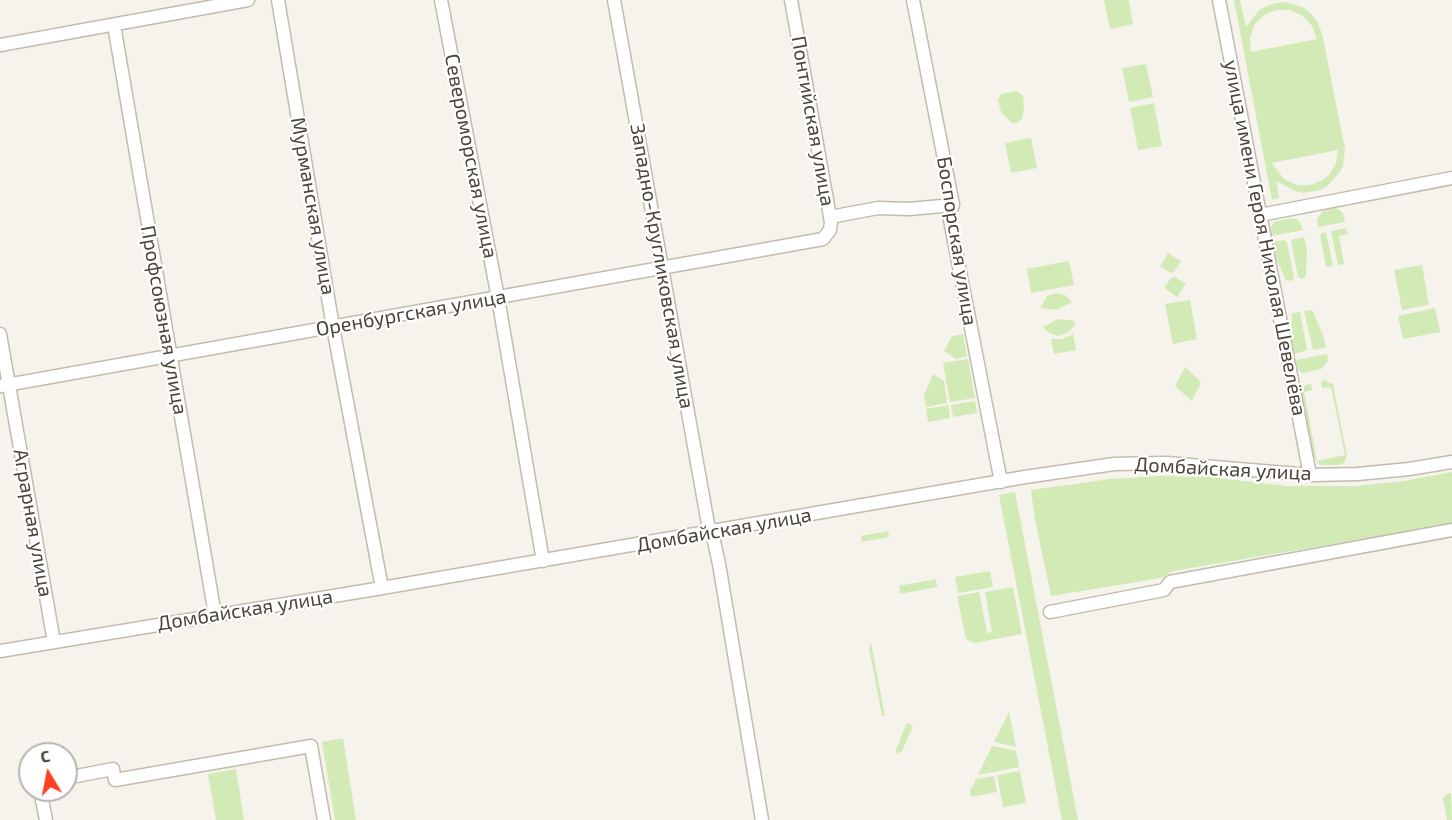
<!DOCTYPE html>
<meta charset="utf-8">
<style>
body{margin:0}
#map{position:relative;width:1452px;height:820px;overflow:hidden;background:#f6f3ec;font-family:"Exo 2",sans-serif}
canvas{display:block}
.north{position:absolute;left:18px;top:742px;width:60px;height:60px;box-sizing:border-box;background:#fff;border:2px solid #b7b4b0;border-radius:50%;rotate:350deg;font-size:16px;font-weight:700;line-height:24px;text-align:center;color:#4b4439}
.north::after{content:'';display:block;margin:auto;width:21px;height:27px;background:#fc3f1d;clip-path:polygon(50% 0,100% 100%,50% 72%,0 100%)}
</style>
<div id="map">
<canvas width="1452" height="820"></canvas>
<div class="north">С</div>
</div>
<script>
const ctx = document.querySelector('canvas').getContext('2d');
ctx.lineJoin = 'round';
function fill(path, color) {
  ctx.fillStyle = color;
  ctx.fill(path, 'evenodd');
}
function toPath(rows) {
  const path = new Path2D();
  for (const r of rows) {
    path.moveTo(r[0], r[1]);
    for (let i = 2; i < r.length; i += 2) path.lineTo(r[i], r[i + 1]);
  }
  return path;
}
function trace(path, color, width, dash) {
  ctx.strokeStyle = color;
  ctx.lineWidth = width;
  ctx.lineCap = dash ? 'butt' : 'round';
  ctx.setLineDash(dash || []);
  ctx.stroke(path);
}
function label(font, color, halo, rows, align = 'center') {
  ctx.font = font + ' "Exo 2",sans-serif';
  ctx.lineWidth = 4.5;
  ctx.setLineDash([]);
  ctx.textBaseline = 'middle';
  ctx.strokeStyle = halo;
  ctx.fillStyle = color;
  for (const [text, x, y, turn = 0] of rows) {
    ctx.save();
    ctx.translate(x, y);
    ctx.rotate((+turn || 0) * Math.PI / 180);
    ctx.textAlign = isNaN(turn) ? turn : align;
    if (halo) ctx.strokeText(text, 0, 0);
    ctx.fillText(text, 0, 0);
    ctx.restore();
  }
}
fill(toPath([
 [1104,0,1129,0,1133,24,1110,29],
 [1234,0,1240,0,1246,27,1260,9,1275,3,1284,2,1300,6,1307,10,1318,22,1323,38,1345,149,1343,166,1339,173,1327,186,1320,190,1303,193,1295,191,1276,181,1279,198,1272,200],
 [1276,10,1290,10,1303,16,1312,26,1317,39,1251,52,1250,38,1254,25,1264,15],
 [1338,150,1336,163,1329,175,1323,180,1310,185,1297,185,1284,179,1272,163],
 [1146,64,1153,97,1129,102,1122,68],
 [1017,91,1023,96,1024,107,1022,119,1016,123,1012,123,1001,112,998,100,1001,94],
 [1154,103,1162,146,1138,150,1130,108],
 [1031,138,1037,168,1011,173,1005,143],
 [1336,208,1343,213,1345,222,1318,227,1317,219,1323,211],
 [1290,218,1296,219,1300,222,1303,230,1271,236,1271,227,1274,222],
 [1346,228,1348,234,1339,236,1344,264,1338,265,1331,231],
 [1326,232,1333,266,1326,267,1320,234],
 [1304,237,1307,249,1306,276,1302,279,1298,277,1291,241,1293,239],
 [1284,240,1287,242,1294,278,1291,281,1286,280,1276,258,1272,242],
 [1168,253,1181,261,1174,272,1170,273,1160,266],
 [1069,261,1074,285,1031,293,1027,269],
 [1422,265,1429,305,1402,310,1394,270],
 [1175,277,1186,284,1177,297,1164,288,1171,278],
 [1055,293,1065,295,1072,302,1057,310,1040,308,1047,296],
 [1190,300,1197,339,1173,344,1165,304],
 [1435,308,1440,332,1403,339,1398,316],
 [1312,310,1323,335,1326,347,1313,350,1304,311],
 [1300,312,1307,350,1294,354,1291,340,1292,313],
 [1058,319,1075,321,1074,326,1067,333,1058,336,1049,333,1043,327],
 [963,334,967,356,956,359,944,351,952,336],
 [1073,334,1076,350,1054,354,1051,339,1063,339],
 [1327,354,1328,361,1321,369,1302,373,1297,368,1296,360],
 [968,359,975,398,950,402,943,363],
 [1185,367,1201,382,1192,401,1175,386],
 [933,374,944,381,947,403,926,407,924,395],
 [1324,380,1333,384,1347,456,1344,463,1341,465,1322,465,1318,463,1313,456,1301,393,1303,387,1308,384,1311,384,1312,390,1304,392,1317,461,1345,455,1331,387,1322,388,1321,382],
 [975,401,977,413,953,417,951,405],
 [948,405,950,418,928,422,926,409],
 [1452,472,1452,524,1173,571,1161,578,1051,596,1035,519,1031,490,1110,479,1161,476,1209,477,1287,486,1355,486,1404,481],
 [1015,492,1078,820,1062,820,999,495],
 [888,531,889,537,862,542,861,536],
 [990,571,993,587,958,593,955,577],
 [936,579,937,587,900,594,899,586],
 [1013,587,1022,634,974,643,966,639,957,596,979,592,987,633,992,632,985,592],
 [871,643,885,716,882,716,869,648],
 [1009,712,1016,747,994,742],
 [907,723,913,726,902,751,897,755,896,749],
 [343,738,356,820,335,820,322,742],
 [992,746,1016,751,1019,767,978,775],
 [236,769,244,820,216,820,208,774],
 [1020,771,1026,803,1003,807,997,775],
 [994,776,997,792,971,797,970,791,976,779],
 [1451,793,1452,820,1447,820,1443,798,1447,794]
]), '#d2eab5');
const minor = toPath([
 [278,0,333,327,382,588],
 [441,0,498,298,543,561],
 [614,0,708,524,712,532,719,564,762,820],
 [913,0,953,205,949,215,1001,482],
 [1219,0,1310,475],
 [114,25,215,615],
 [0,45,248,0],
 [1260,215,1452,178],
 [830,217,878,208,909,209,953,205],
 [0,334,54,642],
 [0,386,823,239,830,230,831,222,791,0],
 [1050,612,1164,590,1170,582,1452,530],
 [0,651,382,588,1025,477,1114,464,1167,463,1310,475,1358,474,1409,469,1452,462],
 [66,778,113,769,115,780,311,746,324,820],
 [40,790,46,820]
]);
trace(minor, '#c2bbae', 15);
trace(minor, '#fff', 12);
label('20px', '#4b4439', '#fff', [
 ["Понтийская улица",813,121,80],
 ["Североморская улица",471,156,79],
 ["Мурманская улица",313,206,80],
 ["улица имени Героя Николая Шевелёва",1265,238,79],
 ["Боспорская улица",957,241,81],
 ["Западно-Кругликовская улица",662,266,80],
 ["Оренбургская улица",411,313,-10],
 ["Профсоюзная улица",164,320,80],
 ["Домбайская улица",1223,469,3],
 ["Аграрная улица",33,523,80],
 ["Домбайская улица",724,530,-10],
 ["Домбайская улица",245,610,-9]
]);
</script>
